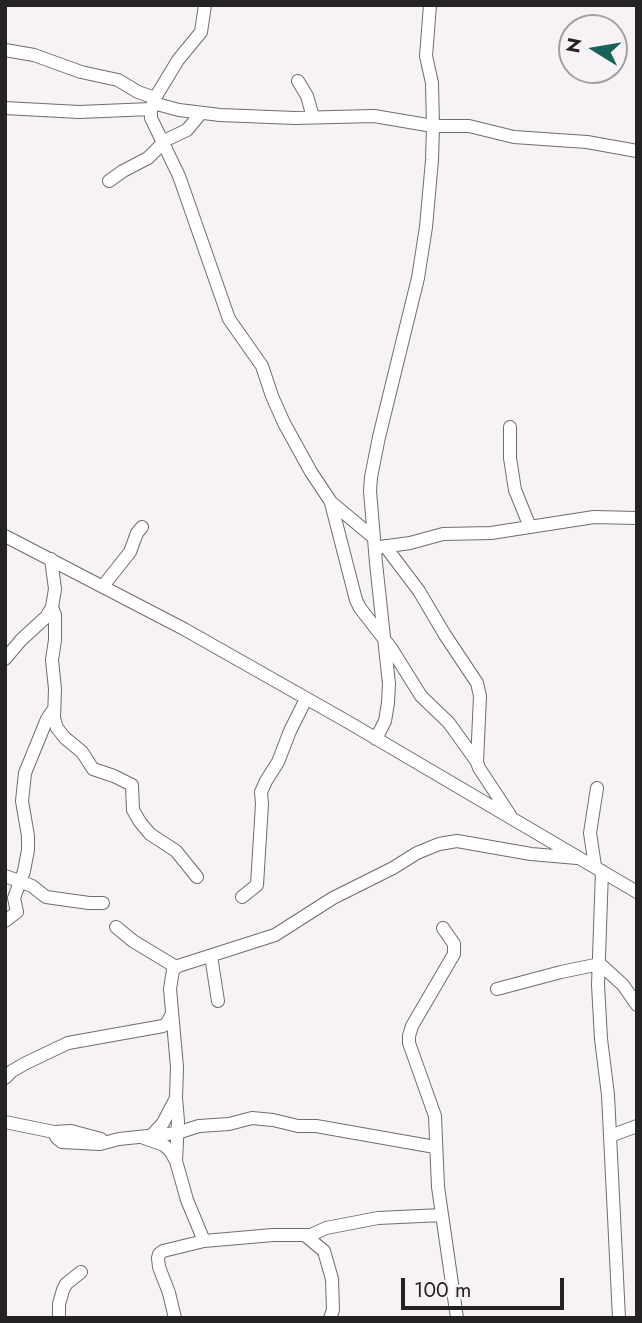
<!DOCTYPE html>
<style>
body{margin:0}
#map{position:relative;width:642px;height:1323px;overflow:hidden;background:#f6f2f6;font-family:Jost,sans-serif}
canvas{display:block}
.frame{position:absolute;inset:0;border:7px solid #242224;pointer-events:none}
.north{position:absolute;left:558px;top:14px;width:70px;height:70px;box-sizing:border-box;background:#f6f2f6;border:2px solid #a29fa2;border-radius:50%;rotate:281deg;font-size:19px;font-weight:700;line-height:28px;text-align:center;color:#242224}
.north::after{content:'';display:block;margin:auto;width:24px;height:32px;background:#186259;clip-path:polygon(50% 0,100% 100%,50% 72%,0 100%)}
.scale{position:absolute;left:401px;top:1278px;width:163px;height:32px;box-sizing:border-box;border:4px solid #242224;border-top:0;padding-left:9px;font-size:21px;line-height:24px;white-space:nowrap;color:#242224;-webkit-text-stroke:5px #f6f2f6;paint-order:stroke}
</style>
<div id="map">
<canvas width="642" height="1323"></canvas>
<div class="frame"></div>
<div class="north">N</div>
<div class="scale">100 m</div>
</div>
<script>
const ctx = document.querySelector('canvas').getContext('2d');
ctx.lineJoin = 'round';
function toPath(rows) {
  const path = new Path2D();
  for (const r of rows) {
    path.moveTo(r[0], r[1]);
    for (let i = 2; i < r.length; i += 2) path.lineTo(r[i], r[i + 1]);
  }
  return path;
}
function trace(path, color, width, dash) {
  ctx.strokeStyle = color;
  ctx.lineWidth = width;
  ctx.lineCap = dash ? 'butt' : 'round';
  ctx.setLineDash(dash || []);
  ctx.stroke(path);
}
const minor = toPath([
 [205,5,201,32,178,60,155,98,151,109,151,118,179,176,229,319,262,366,272,396,284,423,311,472,331,502,374,538],
 [5,50,34,55,81,72,118,80,138,92,155,98],
 [298,81,307,96,313,117],
 [153,103,179,110,220,115,295,118,374,116,433,126,469,126,514,137,587,142,637,151],
 [5,108,79,112,151,109],
 [109,181,123,171,148,158,166,140,187,130,201,113],
 [510,427,510,458,515,490,530,527],
 [331,503,356,600,360,608,391,648,421,696,449,723,477,762],
 [5,536,184,629,348,722,637,892],
 [385,546,419,591,445,635,477,683,480,696,477,762,479,768,510,815],
 [381,547,410,543,443,534,491,533,594,517,637,518],
 [103,586,130,552,137,533,142,527],
 [52,607,55,615,55,640,52,660,55,689,54,718,57,728,65,738,82,752,93,769,114,776,132,785,133,810,140,822,150,834,176,851,197,877],
 [5,659,21,640,46,617,52,607,55,589,51,559],
 [376,739,385,721,388,703,389,684,376,563,370,491,371,477,379,437,418,278,426,227,432,160,433,126,432,83,426,56,430,5],
 [595,866,590,833,597,788],
 [602,871,598,985,601,1039,608,1095,619,1318],
 [5,876,32,886,46,897,89,903,103,903],
 [242,897,257,885,262,804,261,792,266,781,278,762,290,731,306,699],
 [5,921,17,912,14,898,24,871,28,850,28,836,22,801,25,773,47,719,54,709],
 [116,927,133,941,176,967],
 [443,928,454,944,454,954,412,1026,409,1036,409,1043,435,1116,438,1187,457,1318],
 [211,956,218,1001],
 [497,989,561,972,600,964,623,985,637,1005],
 [5,1078,12,1071,26,1063,68,1043,163,1026,167,1023,172,1014],
 [5,1122,54,1132,71,1131,101,1139],
 [54,1132,57,1138,62,1142,100,1144,119,1139,177,1133,199,1126,229,1124,252,1118,273,1120,298,1126,316,1126,435,1147],
 [152,1135,163,1123,176,1098],
 [610,1136,637,1126],
 [144,1138,164,1145,171,1152,176,1161],
 [306,1236,324,1251,332,1279,333,1310,330,1318],
 [204,1241,187,1200,176,1161,178,1121,176,1098,177,1067,170,989,173,970,178,966,275,935,333,898,393,868,417,853,439,844,457,841,531,854,577,858],
 [59,1318,59,1304,63,1290,66,1284,81,1272],
 [175,1318,169,1293,159,1267,158,1258,159,1254,163,1251,204,1241,273,1235,311,1235,326,1228,378,1218,442,1215]
]);
trace(minor, '#706c6f', 14);
trace(minor, '#fff', 12);
</script>
